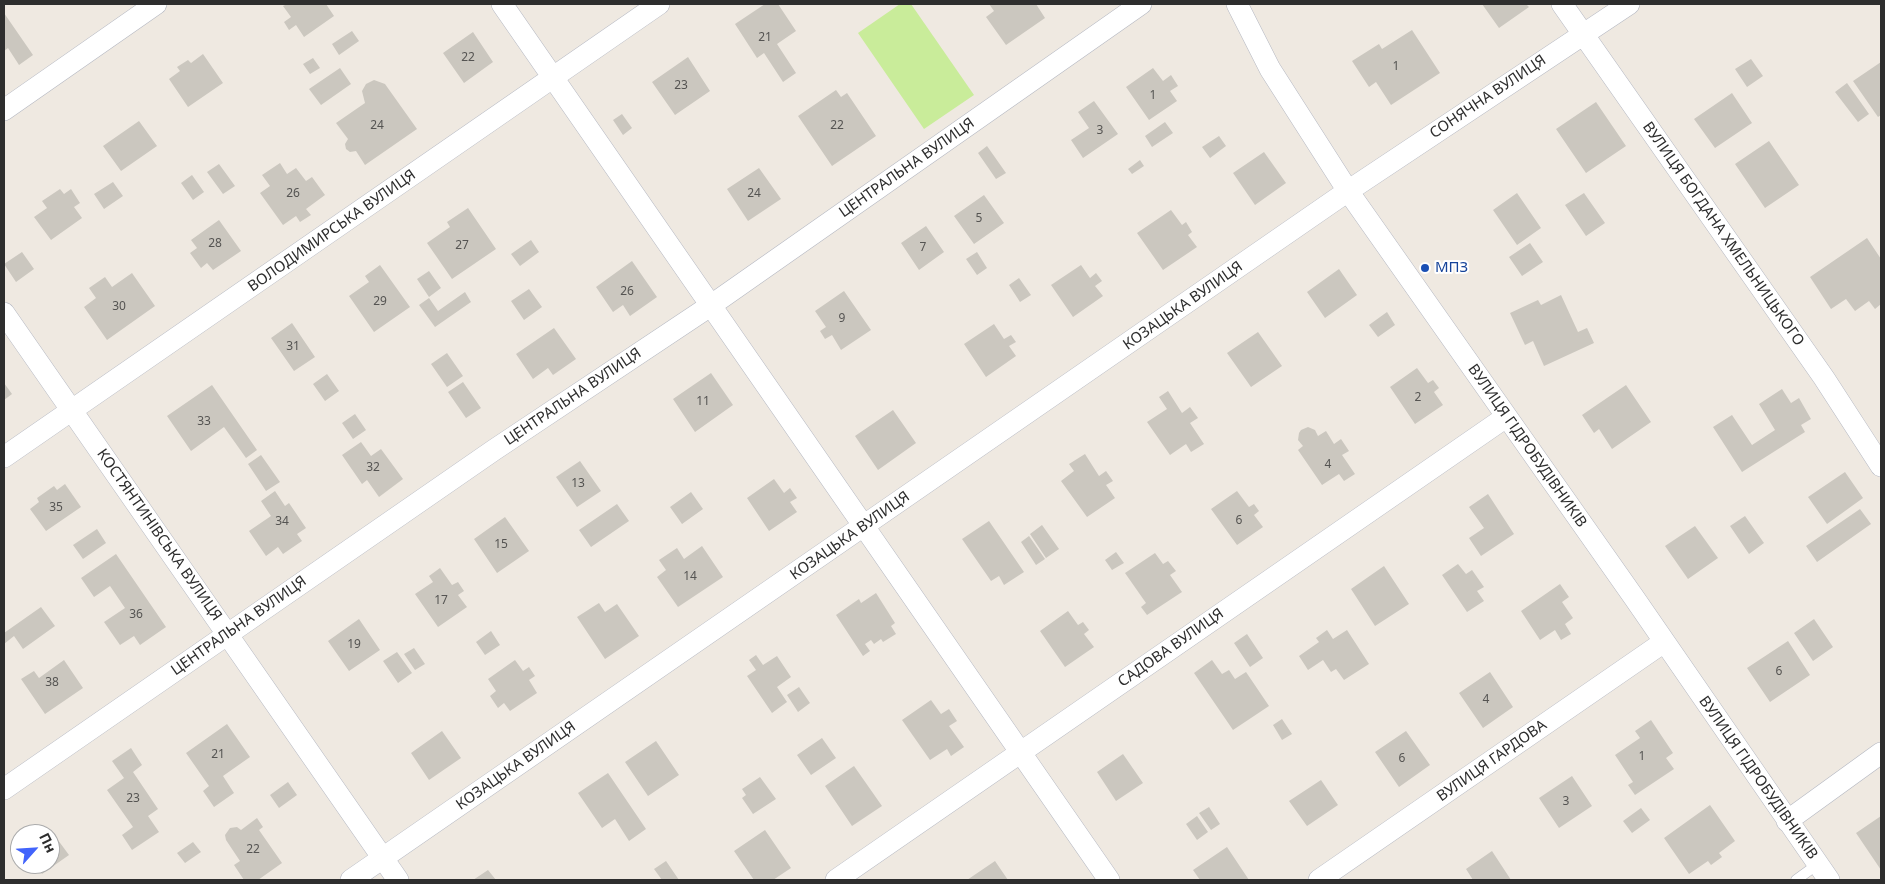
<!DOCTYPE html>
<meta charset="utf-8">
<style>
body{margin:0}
#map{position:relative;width:1885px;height:884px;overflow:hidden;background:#efe9e1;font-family:"Noto Sans",sans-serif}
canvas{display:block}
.frame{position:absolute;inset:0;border:5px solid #2e2e2e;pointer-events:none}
.north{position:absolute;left:10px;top:824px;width:50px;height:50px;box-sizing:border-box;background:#fff;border:1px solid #ababab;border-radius:50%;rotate:64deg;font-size:14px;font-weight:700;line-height:20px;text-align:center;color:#2e2e2e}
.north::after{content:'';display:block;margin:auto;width:18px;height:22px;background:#4264fb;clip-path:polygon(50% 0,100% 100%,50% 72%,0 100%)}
</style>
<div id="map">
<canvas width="1885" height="884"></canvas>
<div class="frame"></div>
<div class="north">Пн</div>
</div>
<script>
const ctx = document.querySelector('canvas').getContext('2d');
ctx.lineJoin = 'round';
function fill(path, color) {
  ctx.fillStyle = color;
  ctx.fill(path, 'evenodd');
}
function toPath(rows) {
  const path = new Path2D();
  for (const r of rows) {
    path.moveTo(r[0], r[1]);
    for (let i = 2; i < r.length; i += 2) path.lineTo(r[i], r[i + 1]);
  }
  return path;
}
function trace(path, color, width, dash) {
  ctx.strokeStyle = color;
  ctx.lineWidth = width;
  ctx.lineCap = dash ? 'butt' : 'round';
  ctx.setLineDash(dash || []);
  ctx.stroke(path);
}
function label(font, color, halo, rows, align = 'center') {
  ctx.font = font + ' "Noto Sans",sans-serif';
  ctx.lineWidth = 4;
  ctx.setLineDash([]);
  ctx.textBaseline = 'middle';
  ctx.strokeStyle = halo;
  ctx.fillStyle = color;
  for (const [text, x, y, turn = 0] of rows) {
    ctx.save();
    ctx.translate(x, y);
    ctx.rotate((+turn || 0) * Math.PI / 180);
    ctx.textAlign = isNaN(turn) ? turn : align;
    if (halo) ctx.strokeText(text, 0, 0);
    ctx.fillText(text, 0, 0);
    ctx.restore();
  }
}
fill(toPath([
 [900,4,911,4,974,95,924,129,858,33]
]), '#c9ec9a');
fill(toPath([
 [287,4,326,4,334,16,304,37,296,25,289,30,284,22,291,17,283,6],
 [765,4,778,4,796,31,777,44,796,73,783,82,764,53,757,58,735,24],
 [989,4,1036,4,1045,18,1006,45,986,17,994,11],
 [1482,4,1526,4,1529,7,1499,28],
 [4,13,33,55,19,65,8,48,4,51],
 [1412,30,1440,73,1391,105,1376,82,1369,87,1352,61,1379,44,1382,49],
 [352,31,359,41,339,55,332,44],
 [473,32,493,62,464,83,443,53],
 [203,54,223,83,188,107,169,79,180,71,177,67,188,60,191,63],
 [688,57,710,91,675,115,652,82],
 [313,58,320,68,310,74,303,64],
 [1751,59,1763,76,1747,87,1735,69],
 [1881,62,1881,115,1878,117,1853,81],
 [340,68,351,84,321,105,309,89],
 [1153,68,1163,81,1171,75,1178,86,1170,91,1177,101,1149,120,1126,87],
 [374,80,385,84,417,129,365,165,356,151,350,152,346,149,345,144,348,139,336,123,365,103,362,91,366,84],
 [1847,83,1869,114,1858,122,1835,92],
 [836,90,841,97,847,93,876,136,832,166,798,116],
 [1732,93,1752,123,1715,148,1694,119],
 [1094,101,1118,134,1083,158,1071,140,1089,128,1078,112],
 [1596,102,1626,146,1586,173,1556,129],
 [622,114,632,128,623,135,613,120],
 [139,121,157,146,121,171,103,146],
 [1165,122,1173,133,1152,147,1145,136],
 [1219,136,1226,146,1210,158,1202,147],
 [1769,141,1799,185,1765,208,1735,164],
 [987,146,1006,173,996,179,978,153],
 [1264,152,1286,183,1255,205,1233,173],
 [1140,160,1144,166,1132,174,1128,169],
 [280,163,287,174,296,168,306,181,312,177,325,195,306,209,311,215,300,222,296,216,283,225,260,193,270,186,262,175],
 [219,164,235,186,223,194,207,172],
 [759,168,781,199,748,221,727,189],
 [192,175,204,192,193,200,181,183],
 [113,182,123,196,104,209,94,194],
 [60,189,64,194,71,189,80,203,74,207,82,218,51,240,34,217,47,208,42,201],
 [1517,193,1541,228,1517,245,1493,210],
 [1584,193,1605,223,1586,236,1565,205],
 [984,195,1004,223,974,244,954,216],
 [468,208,496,249,452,279,427,243,450,227,447,222],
 [1171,210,1182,225,1186,222,1192,232,1188,235,1197,247,1163,270,1137,233],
 [219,220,241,251,213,270,207,263,201,268,190,253,197,248,191,240],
 [926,226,944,252,919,270,901,243],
 [1867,238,1881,259,1881,304,1875,309,1869,301,1855,311,1846,299,1831,309,1810,277],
 [531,240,539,252,520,266,511,254],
 [1530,243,1543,262,1522,276,1509,257],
 [22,252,34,269,16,282,4,264],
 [977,252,987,268,977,275,966,259],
 [632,261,657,297,630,316,623,305,613,312,596,287],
 [380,265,410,307,374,332,349,296,369,282,365,276],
 [1081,265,1090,278,1096,273,1102,281,1095,286,1103,296,1073,317,1051,285],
 [1339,269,1357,295,1325,318,1307,292],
 [429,271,441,288,429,297,417,279],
 [132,273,155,306,107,340,84,307,96,298,89,288,105,277,112,287],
 [1019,278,1031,295,1020,302,1009,285],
 [529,289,542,307,524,320,511,301],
 [844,291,871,330,841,350,832,335,825,339,820,331,826,327,815,311],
 [465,292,471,302,435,327,419,305,429,298,438,311],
 [1561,295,1578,332,1587,328,1594,343,1544,366,1533,341,1525,345,1510,313,1538,300,1541,305],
 [1387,312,1395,325,1378,337,1369,325],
 [292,323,315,357,294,371,271,338],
 [994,324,1004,339,1011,335,1016,342,1009,346,1016,356,986,377,964,344],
 [554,328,576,359,553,375,548,368,533,379,516,354],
 [1258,332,1282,366,1251,387,1227,353],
 [447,353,463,376,447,387,431,364],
 [1417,368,1428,383,1433,380,1439,388,1434,392,1443,405,1415,424,1390,387],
 [711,373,733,405,695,432,673,399],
 [327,374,339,391,325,401,313,384],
 [463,382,481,408,466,418,448,392],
 [4,383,12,394,4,400],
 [212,385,257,450,246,458,224,427,191,451,167,416],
 [1626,385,1651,422,1612,449,1599,429,1594,433,1582,415],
 [1782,389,1791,403,1799,398,1811,419,1801,425,1805,432,1742,472,1713,427,1732,415,1752,445,1775,430,1759,404],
 [1168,391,1182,413,1190,407,1198,418,1190,423,1204,444,1191,452,1186,444,1170,455,1147,422,1167,409,1159,397],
 [893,410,916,443,878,470,855,436],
 [355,414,366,430,353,439,342,423],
 [1308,427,1315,430,1318,436,1326,431,1334,444,1341,439,1349,451,1342,455,1355,474,1344,481,1339,474,1322,485,1298,450,1303,446,1298,440,1299,433,1301,430],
 [361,442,371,456,381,449,403,479,379,497,367,480,362,484,342,455],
 [1085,454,1099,476,1106,471,1113,481,1106,485,1115,498,1087,517,1061,481,1074,471,1069,464],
 [261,455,280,482,266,491,248,464],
 [580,461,601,491,577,507,556,477],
 [1845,472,1863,498,1827,524,1808,497],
 [774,479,784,493,790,488,797,498,790,502,797,512,769,531,747,498],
 [65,484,81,507,46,531,30,509,39,502,37,498,54,486,57,490],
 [275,491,285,506,289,503,306,528,297,534,302,541,283,554,278,547,266,556,249,531,271,516,261,501],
 [1237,491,1249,507,1254,504,1259,511,1254,515,1263,527,1237,545,1211,509],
 [691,492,703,509,682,524,670,507],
 [1488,494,1514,534,1481,556,1469,538,1484,528,1469,507],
 [617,504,629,521,591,547,579,530],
 [1860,509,1871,524,1817,562,1806,546],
 [1745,516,1764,543,1749,554,1730,526],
 [505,517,529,551,497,573,474,539],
 [989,521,1024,572,1004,585,999,576,991,581,962,539],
 [1042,525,1059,549,1046,558,1030,534],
 [1695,526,1718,558,1688,579,1665,546],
 [97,529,106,543,83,559,73,545],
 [1029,536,1045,559,1036,565,1021,542],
 [702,546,723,577,678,607,657,577,666,570,659,560,677,548,684,559],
 [1116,552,1124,563,1112,570,1105,560],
 [1155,553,1163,564,1168,561,1176,571,1170,575,1182,592,1147,615,1141,607,1146,603,1125,573],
 [116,554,166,627,140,645,134,636,120,645,104,622,125,608,110,586,94,597,81,578],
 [1458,564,1466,574,1472,570,1484,587,1477,591,1484,601,1467,612,1442,575],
 [1384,566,1409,604,1375,626,1351,589],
 [440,568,452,585,458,582,464,591,458,595,467,607,438,627,415,594,433,582,429,576],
 [1560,584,1569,597,1562,602,1573,618,1565,624,1571,634,1561,640,1555,630,1540,640,1521,611],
 [876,593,895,623,891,626,896,634,883,642,881,639,874,644,871,640,865,644,870,651,863,656,836,615,859,599,861,603],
 [599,603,605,612,617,604,639,636,605,659,577,617],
 [41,607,55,626,23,649,14,636,4,644,4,633],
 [1068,611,1078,625,1083,622,1089,630,1084,634,1094,647,1065,667,1040,631],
 [359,619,380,650,349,671,328,641],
 [1814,619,1833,647,1813,661,1794,633],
 [1327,630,1333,639,1347,630,1369,664,1344,680,1336,669,1331,672,1323,660,1308,670,1299,656,1319,642,1316,638],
 [491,631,500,645,485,655,476,642],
 [1247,634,1263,658,1250,667,1234,643],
 [1788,641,1810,675,1770,702,1747,668],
 [414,648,425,664,415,670,404,654],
 [397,652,412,673,398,683,383,661],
 [756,655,763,665,777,656,791,677,777,687,787,702,772,713,747,676,756,670,749,660],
 [64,660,83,688,45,714,21,679,34,671,39,678],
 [515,660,523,671,529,667,535,676,529,680,537,693,510,711,504,703,498,708,490,696,496,691,488,679],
 [1212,660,1222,674,1229,670,1235,679,1246,672,1269,706,1233,730,1194,673],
 [1490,672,1513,707,1483,728,1459,693],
 [799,687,810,703,798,712,787,695],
 [931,700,941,714,949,709,957,721,949,726,964,747,951,756,947,749,930,760,902,720],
 [1282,719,1292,734,1282,740,1273,725],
 [1651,720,1673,753,1666,758,1674,769,1635,795,1628,785,1633,782,1615,755,1640,738,1635,731],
 [227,724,250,757,223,776,234,793,214,807,203,791,209,786,186,753],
 [442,731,461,758,429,780,411,753],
 [1406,731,1430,765,1399,787,1375,752],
 [822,738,836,758,811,775,797,755],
 [656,741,679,775,648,796,625,762],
 [131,748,142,765,133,772,158,809,148,816,159,832,132,850,122,835,133,827,107,790,124,778,112,761],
 [1123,754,1143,783,1116,801,1097,772],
 [854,766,882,806,852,826,825,786],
 [608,773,646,829,629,841,615,819,602,828,578,793],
 [1572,776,1592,806,1559,828,1539,798],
 [760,777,776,799,753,814,742,798,746,795,742,789],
 [1321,780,1338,805,1307,826,1289,801],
 [288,782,297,795,279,808,270,795],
 [1710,805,1735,841,1719,853,1722,857,1711,865,1708,861,1689,874,1664,838],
 [1209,807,1220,824,1211,830,1199,813],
 [1641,808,1650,820,1632,833,1623,821],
 [1197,816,1208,832,1197,840,1186,824],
 [1881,816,1881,870,1856,833],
 [257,818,263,827,259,830,282,863,258,880,244,880,234,865,240,861,226,840,225,835,230,828,237,827,241,830],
 [765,830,791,868,773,880,754,880,734,851],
 [52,832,69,855,42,874,35,864,50,864,50,834],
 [193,842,201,852,185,863,177,853],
 [1227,847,1249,880,1200,880,1193,870],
 [1492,851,1511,880,1473,880,1466,869],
 [666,861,679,880,662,880,654,869],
 [995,861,1008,880,967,880],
 [488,870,496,880,473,880]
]), '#cbc7bf');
const lane = toPath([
 [1796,880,1818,864]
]);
const street = toPath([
 [502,4,1109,880],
 [1237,4,1270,69,1348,191,1635,599,1829,880],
 [1562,4,1824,378,1881,466],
 [4,110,156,4],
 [4,313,398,880],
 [4,457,659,4],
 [4,789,494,450,710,306,1141,4],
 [1787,821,1881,753],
 [351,880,1348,191,1629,4],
 [836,880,1506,417],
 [1319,880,1664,642]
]);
trace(lane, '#b4b7c1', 11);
trace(street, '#b4b7c1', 22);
trace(lane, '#fff', 10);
trace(street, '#fff', 21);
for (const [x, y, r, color] of [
 [1425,268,5,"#1a4fb4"]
]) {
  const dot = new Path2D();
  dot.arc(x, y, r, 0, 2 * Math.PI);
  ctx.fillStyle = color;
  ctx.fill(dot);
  trace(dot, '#fff', 2);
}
label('12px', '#555452', null, [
 ["21",765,38],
 ["22",468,58],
 ["1",1396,67],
 ["23",681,86],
 ["1",1153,96],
 ["24",377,126],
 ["22",837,126],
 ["3",1100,131],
 ["26",293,194],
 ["24",754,194],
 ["5",979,219],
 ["28",215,244],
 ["27",462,246],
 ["7",923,248],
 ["26",627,292],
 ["29",380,302],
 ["30",119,307],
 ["9",842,319],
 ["31",293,347],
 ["2",1418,398],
 ["11",703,402],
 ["33",204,422],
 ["4",1328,465],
 ["32",373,468],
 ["13",578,484],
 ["35",56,508],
 ["6",1239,521],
 ["34",282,522],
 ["15",501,545],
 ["14",690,577],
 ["17",441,601],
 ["36",136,615],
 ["19",354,645],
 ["6",1779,672],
 ["38",52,683],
 ["4",1486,700],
 ["21",218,755],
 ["1",1642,757],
 ["6",1402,759],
 ["23",133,799],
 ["3",1566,802],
 ["22",253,850]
]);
label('15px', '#2e2e2e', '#fff', [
 ["СОНЯЧНА ВУЛИЦЯ",1488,97,-34],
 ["ЦЕНТРАЛЬНА ВУЛИЦЯ",907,168,-35],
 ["ВОЛОДИМИРСЬКА ВУЛИЦЯ",332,231,-35],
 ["ВУЛИЦЯ БОГДАНА ХМЕЛЬНИЦЬКОГО",1723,234,55],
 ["КОЗАЦЬКА ВУЛИЦЯ",1183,306,-35],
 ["ЦЕНТРАЛЬНА ВУЛИЦЯ",573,397,-34],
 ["ВУЛИЦЯ ГІДРОБУДІВНИКІВ",1527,446,55],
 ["КОСТЯНТИНІВСЬКА ВУЛИЦЯ",159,535,55],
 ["КОЗАЦЬКА ВУЛИЦЯ",850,536,-35],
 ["ЦЕНТРАЛЬНА ВУЛИЦЯ",239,626,-35],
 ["САДОВА ВУЛИЦЯ",1171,648,-35],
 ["ВУЛИЦЯ ГАРДОВА",1492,761,-35],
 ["КОЗАЦЬКА ВУЛИЦЯ",516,766,-35],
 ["ВУЛИЦЯ ГІДРОБУДІВНИКІВ",1758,778,55]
]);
label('15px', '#164399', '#fff', [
 ["МПЗ",1435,268]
], 'left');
</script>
